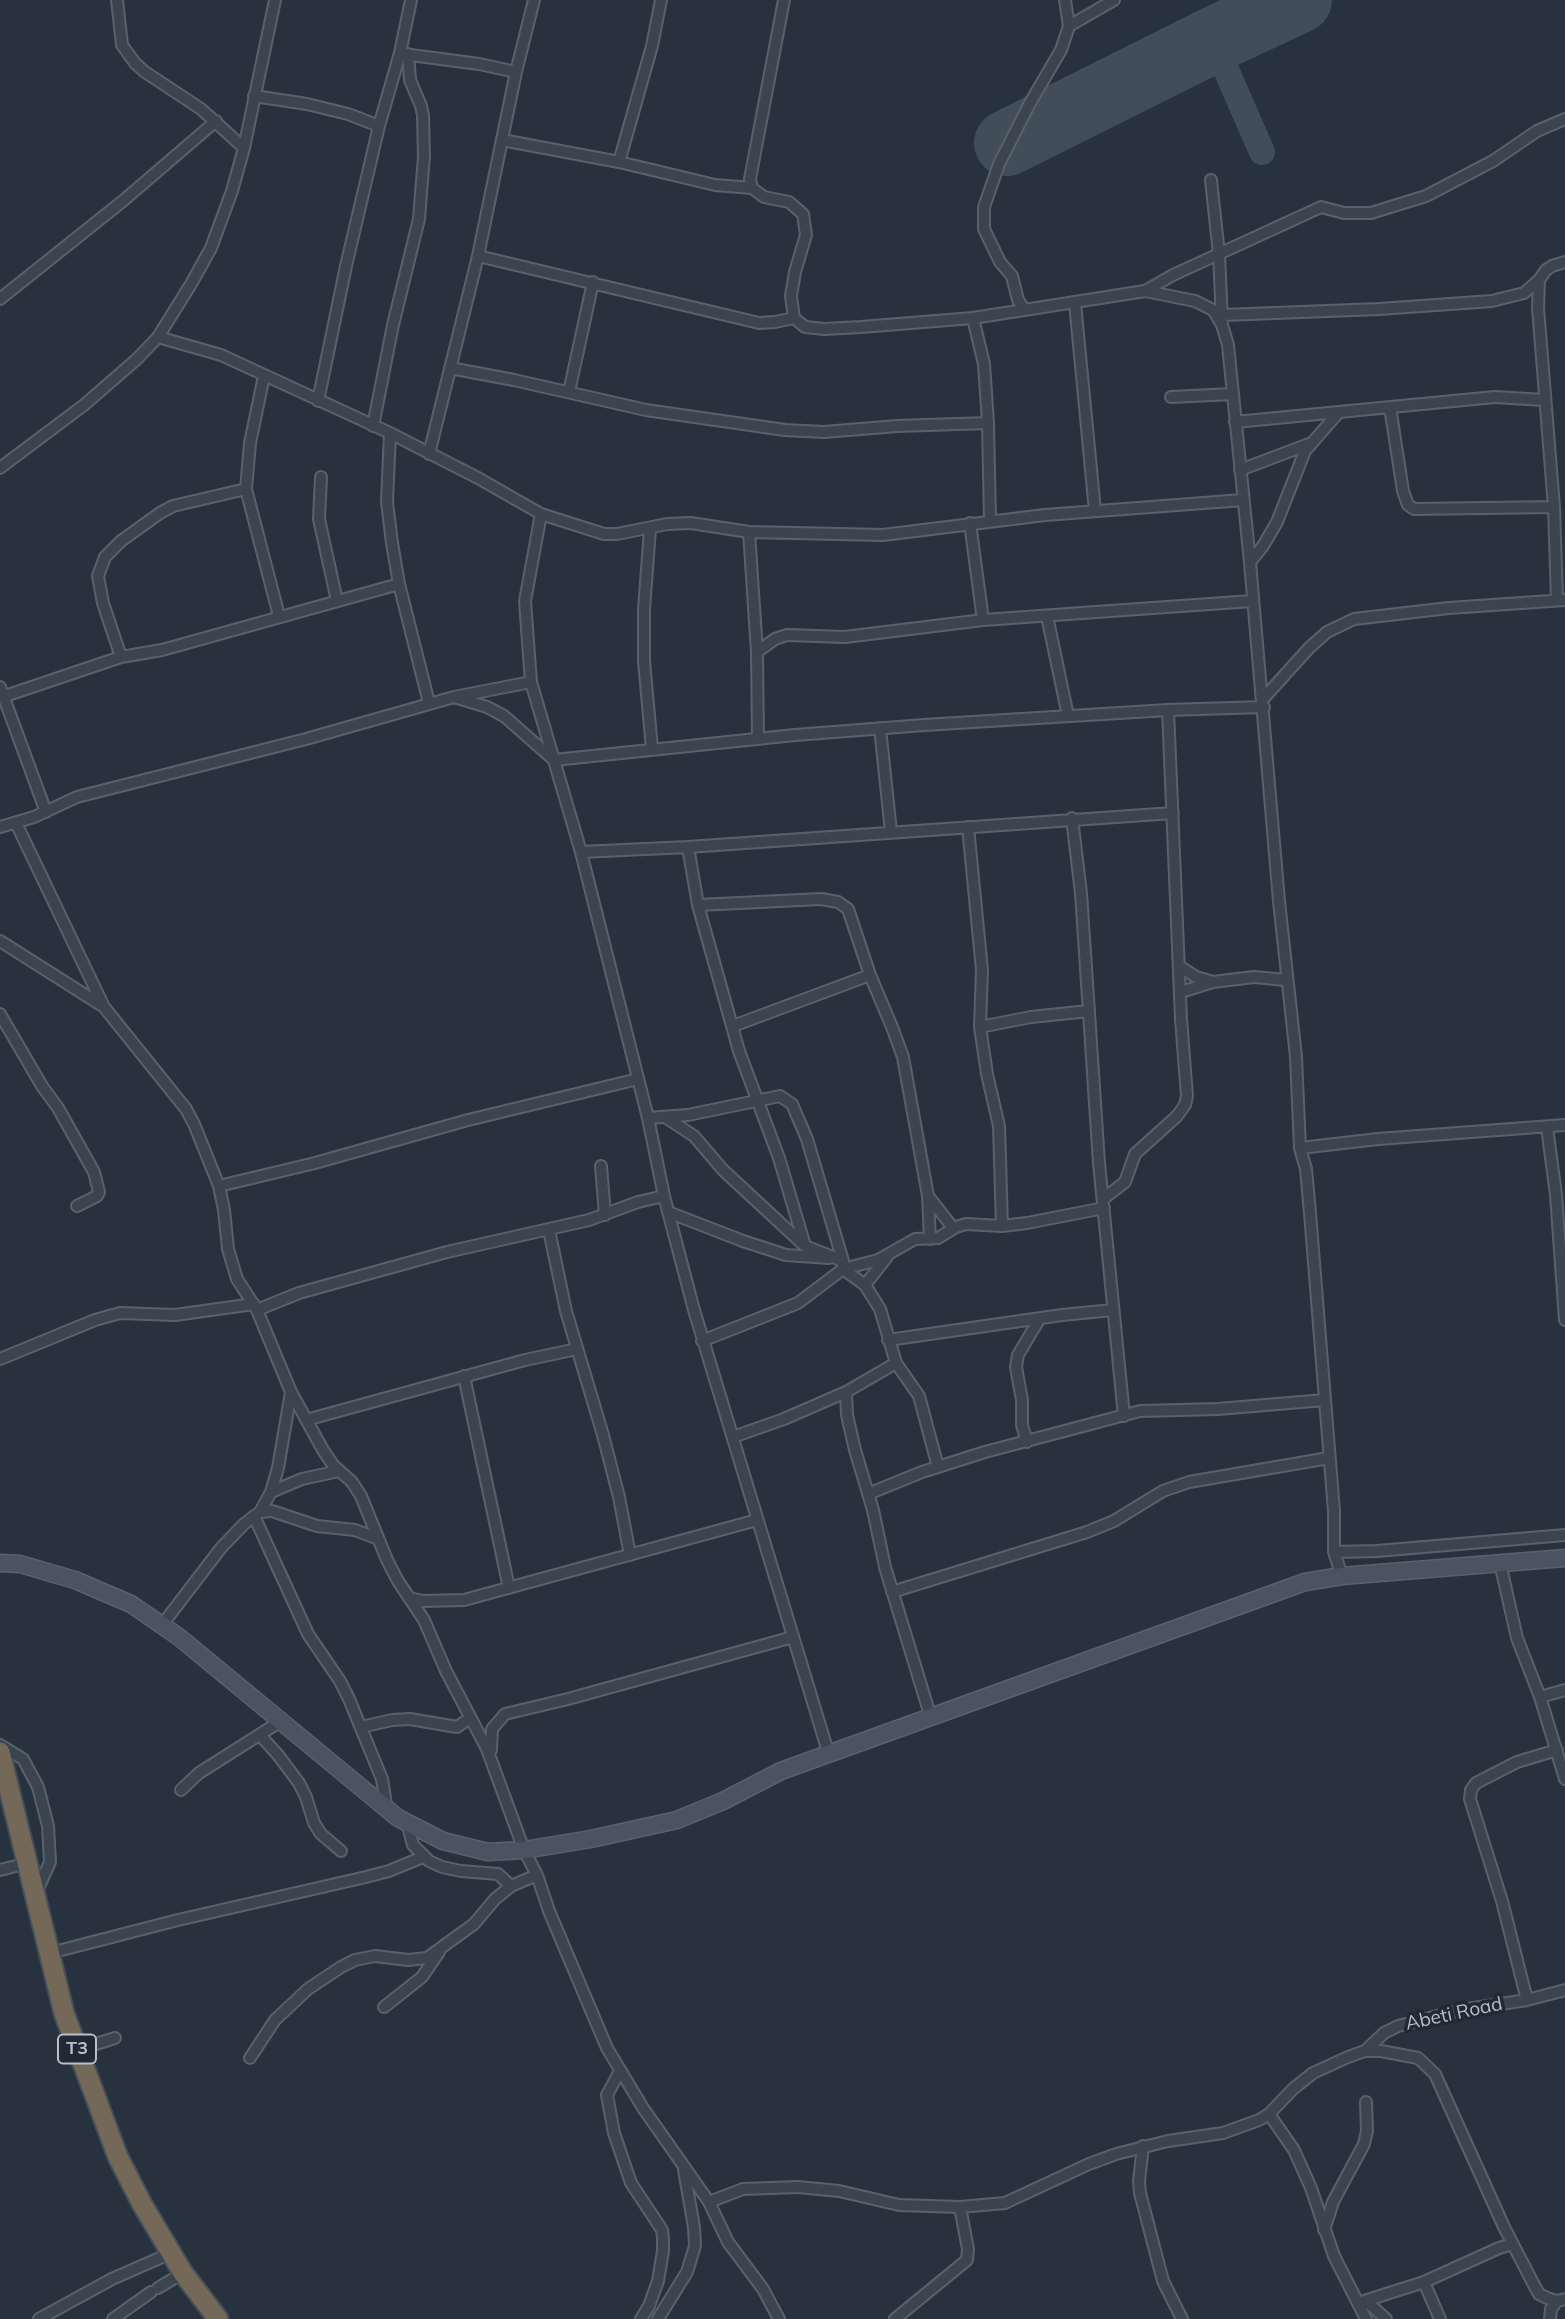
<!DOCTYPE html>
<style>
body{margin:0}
canvas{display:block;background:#27323e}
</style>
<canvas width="1565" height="2319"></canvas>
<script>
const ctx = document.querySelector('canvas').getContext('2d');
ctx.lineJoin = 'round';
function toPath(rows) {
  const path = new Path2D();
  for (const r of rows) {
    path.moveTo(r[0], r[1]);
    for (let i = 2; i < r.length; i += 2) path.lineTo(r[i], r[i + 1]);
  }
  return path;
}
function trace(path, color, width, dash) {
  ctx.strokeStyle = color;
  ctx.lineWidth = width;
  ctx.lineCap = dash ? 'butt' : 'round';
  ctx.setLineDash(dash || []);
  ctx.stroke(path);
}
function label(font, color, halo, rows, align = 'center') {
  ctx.font = font + ' Mulish,sans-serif';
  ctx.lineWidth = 7;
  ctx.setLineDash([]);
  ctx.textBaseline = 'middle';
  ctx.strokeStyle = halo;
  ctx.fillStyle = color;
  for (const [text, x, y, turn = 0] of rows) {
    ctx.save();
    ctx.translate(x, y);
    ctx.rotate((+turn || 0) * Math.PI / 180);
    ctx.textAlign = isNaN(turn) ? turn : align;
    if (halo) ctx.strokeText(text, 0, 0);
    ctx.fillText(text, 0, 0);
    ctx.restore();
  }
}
trace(toPath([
 [1213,40,1262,152]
]), '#424d5a', 26);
trace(toPath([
 [1007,143,1213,40,1299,0]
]), '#424d5a', 66);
const street = toPath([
 [117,0,122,45,135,63,145,72,201,109,244,148],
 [784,0,750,179,752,188,764,197,789,202,803,214,806,235,795,272,791,296,794,318,805,327,824,329,861,327,973,318,1145,291,1195,301,1213,310,1222,325,1228,345,1250,562,1279,901,1296,1057,1300,1148,1306,1169,1310,1213,1334,1511,1334,1552,1342,1576],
 [1069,26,1114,0],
 [403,54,479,64,516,72],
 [254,96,307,104,348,114,379,126],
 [502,140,619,162,715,185,752,188],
 [619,162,652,46,661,0],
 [1211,180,1219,254,1222,322],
 [478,256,759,323,775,322,794,318],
 [1539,280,1538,308,1554,507,1557,600],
 [1145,291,1173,275,1321,207,1344,213,1371,213,1426,196,1493,161,1537,131,1565,119],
 [0,299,124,200,216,121],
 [1075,303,1095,511],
 [1024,309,1018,300,1012,276,1000,262,984,229,984,207,999,164,1030,103,1061,50,1069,26,1065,0],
 [1223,315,1379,309,1492,301,1524,293,1539,280,1546,270,1552,266,1565,262],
 [973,318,984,364,988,423,990,521],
 [158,337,221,355,390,433,478,478,541,514,604,534,617,534,667,524,691,523,749,532,883,535,1045,515,1243,500],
 [450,368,514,380,646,410,785,430,824,432,897,426,988,423],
 [264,376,250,443,246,489,279,616],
 [569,392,593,282],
 [1171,397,1232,394],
 [318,401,346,266,379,126,400,53,411,0],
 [1390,407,1403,491,1408,505,1414,509,1554,507],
 [1235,422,1495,397,1544,400],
 [373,426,393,325,419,219,424,156,423,115,421,106,410,80,408,54],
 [390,433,387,502,392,543,399,584,429,703],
 [429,454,478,256,516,72,534,0],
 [0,468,84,405,137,359,158,337,191,284,211,248,232,191,244,148,275,0],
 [1240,470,1309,444],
 [321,477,319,519,337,601],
 [541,514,525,601,531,682,581,852,648,1118,664,1196,694,1310,829,1755],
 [970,523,983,620],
 [650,529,644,609,644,661,652,749],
 [749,532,757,652,758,739],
 [1250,562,1263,546,1277,522,1305,451,1339,412],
 [1047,616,1068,716],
 [757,652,775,639,787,635,845,637,983,620,1252,601],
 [121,657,103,603,98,576,105,557,121,541,160,513,173,506,246,489],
 [0,687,46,812],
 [5,696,121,657,162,650,399,584],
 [454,697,487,707,504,716,554,760,795,735,924,725,1168,710,1264,707],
 [1263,699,1309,648,1327,632,1354,619,1449,608,1565,600],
 [880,728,891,832],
 [1072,818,1081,893,1099,1163,1124,1416],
 [16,823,104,1007,186,1109,194,1124,219,1186,224,1210,228,1249,237,1279,257,1310,291,1392,323,1450,333,1465,352,1482,361,1496,387,1560,398,1581,424,1620,446,1671,487,1749,524,1850,537,1875,549,1911,607,2048,643,2108,709,2202,728,2242,763,2289,779,2319],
 [0,827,34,817,77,797,306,739,454,697,531,682],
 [968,827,982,970,980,1027,987,1074,999,1126,1002,1226],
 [688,847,698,905,739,1051,779,1158,805,1246],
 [581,852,688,847,1173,813],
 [698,905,821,899,838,902,848,909,870,975,892,1027,903,1057,928,1196,930,1239],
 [0,941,101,1005],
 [1179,966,1196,977,1213,982,1254,977,1286,980],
 [1181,992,1213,982],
 [0,1014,42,1086,58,1108,94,1172,99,1192,97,1196,77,1206],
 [733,1026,870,975],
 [980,1027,1031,1017,1089,1011],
 [665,1117,694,1136,723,1170,805,1246,843,1261],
 [648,1118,688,1115,780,1096,792,1104,807,1139,843,1261,843,1269,865,1285,880,1309,896,1363,919,1396,938,1467],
 [1547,1127,1556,1195,1565,1320],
 [1300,1148,1378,1139,1565,1125],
 [601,1166,605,1215],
 [219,1186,315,1163,468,1120,638,1079],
 [929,1197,953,1228],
 [1103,1199,1125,1182,1135,1154,1177,1116,1185,1105,1187,1096,1181,1019,1168,710],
 [668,1212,743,1241,786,1255,829,1258],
 [549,1230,566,1311,603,1435,619,1497,630,1555],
 [865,1285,887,1257],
 [257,1310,299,1293,447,1252,589,1220,638,1202,664,1196],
 [888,1340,1062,1315,1113,1310],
 [702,1341,798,1303,843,1269,878,1260,915,1239,938,1238,956,1227,966,1224,1002,1226,1027,1223,1104,1208],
 [0,1359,95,1320,120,1313,175,1315,254,1304],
 [464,1376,509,1588],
 [846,1392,847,1415,855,1450,873,1510,885,1567,931,1718],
 [306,1420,525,1360,577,1349],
 [733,1437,784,1419,846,1392,896,1363],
 [1027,1442,1022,1425,1022,1400,1016,1367,1018,1355,1040,1318],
 [271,1492,278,1468,291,1392],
 [868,1494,922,1472,985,1452,1140,1411,1218,1409,1325,1400],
 [260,1512,271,1492,302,1479,339,1471],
 [254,1516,308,1634,340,1681,349,1699,382,1779,387,1811],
 [1334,1552,1377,1551,1565,1535],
 [1500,1563,1517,1638,1540,1697,1565,1779],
 [892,1592,1087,1532,1114,1521,1163,1491,1189,1482,1329,1458],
 [409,1598,423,1601,464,1600,757,1520],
 [162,1625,221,1548,244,1524,260,1512,272,1511,317,1526,355,1530,376,1538],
 [1540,1697,1565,1690],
 [361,1727,392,1720,410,1719,457,1727,470,1718],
 [260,1735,278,1755,299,1783,306,1797,314,1823,321,1834,341,1851],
 [0,1745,23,1759,38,1787,48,1826,50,1862,36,1893],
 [491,1750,492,1729,505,1714,568,1699,793,1637],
 [181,1790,199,1773,281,1721],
 [408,1826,413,1845,429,1861,442,1867,461,1871,498,1874,511,1886],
 [0,1870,28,1863],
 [50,1953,178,1920,366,1877,389,1871,423,1857],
 [1527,2000,1502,1901,1470,1799,1471,1790,1476,1783,1517,1762,1557,1750],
 [384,2007,422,1977,439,1952],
 [77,2050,115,2038],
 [1365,2051,1381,2051,1418,2058,1435,2074,1504,2227,1534,2285,1539,2294,1547,2298,1557,2301,1565,2299],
 [250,2058,275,2020,308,1989,341,1967,355,1960,375,1956,408,1960,427,1958,474,1924,495,1899,511,1886,537,1875],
 [620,2071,607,2095,614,2133,631,2183,662,2230,663,2238,663,2251,658,2281,649,2306,641,2319],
 [1269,2114,1294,2150,1311,2188,1334,2256,1366,2319],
 [1143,2146,1139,2181,1140,2193,1163,2281,1182,2319],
 [709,2202,743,2189,798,2187,839,2191,899,2205,960,2207,1005,2203,1089,2164,1116,2154,1168,2141,1223,2133,1259,2120,1269,2114,1293,2089,1313,2073,1348,2057,1365,2051,1384,2033,1398,2026,1461,2010,1527,2000,1565,1990],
 [1324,2230,1333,2202,1364,2144,1367,2131,1366,2102],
 [1424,2282,1440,2319],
 [158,2288,183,2273],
 [1366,2301,1386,2319],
 [1358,2303,1424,2282,1499,2248,1513,2244],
 [39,2319,112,2279,171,2253],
 [113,2319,151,2292],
 [658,2319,687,2272,695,2246,694,2227,684,2170],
 [895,2319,967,2260,968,2249,960,2207],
 [1550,2319,1551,2309,1557,2301]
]);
const secondary = toPath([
 [0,1563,20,1564,75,1580,131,1604,179,1637,398,1818,443,1841,488,1852,524,1850,591,1839,677,1820,723,1801,781,1771,1305,1582,1342,1576,1565,1558]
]);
const highway = toPath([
 [0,1752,64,2013,118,2157,142,2204,183,2273,218,2319]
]);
trace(street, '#59626c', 14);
trace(secondary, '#59626c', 19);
trace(highway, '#464f59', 23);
trace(street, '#3b444f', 10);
trace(secondary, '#4a5361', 16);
trace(highway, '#746959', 19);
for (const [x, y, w] of [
 [77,2049,38]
]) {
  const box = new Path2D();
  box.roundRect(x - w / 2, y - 14.5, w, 29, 5);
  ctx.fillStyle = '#202934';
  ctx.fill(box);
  trace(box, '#b8bfc9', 2);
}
label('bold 18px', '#b8bfc9', null, [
 ["T3",77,2049]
]);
label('19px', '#b8bfc9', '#202934', [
 ["Abeti Road",1454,2014,-12]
]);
</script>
